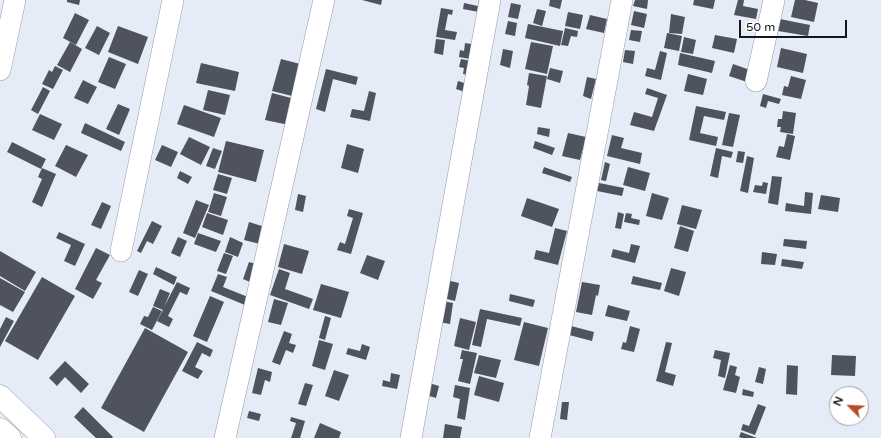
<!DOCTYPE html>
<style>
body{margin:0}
#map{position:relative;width:881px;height:438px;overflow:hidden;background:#e5ecf8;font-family:"Varela Round",sans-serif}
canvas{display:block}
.north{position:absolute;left:829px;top:386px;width:40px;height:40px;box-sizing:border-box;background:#fff;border:1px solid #a1a2a4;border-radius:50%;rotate:294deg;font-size:11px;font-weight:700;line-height:16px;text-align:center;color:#15171b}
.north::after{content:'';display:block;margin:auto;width:14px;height:18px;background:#b64f28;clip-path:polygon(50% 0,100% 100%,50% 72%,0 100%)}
.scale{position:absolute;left:739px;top:20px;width:108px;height:18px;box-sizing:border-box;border:2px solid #15171b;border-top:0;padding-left:5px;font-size:12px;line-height:14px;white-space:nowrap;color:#15171b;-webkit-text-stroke:3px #fff;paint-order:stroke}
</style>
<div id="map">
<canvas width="881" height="438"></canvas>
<div class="north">N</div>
<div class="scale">50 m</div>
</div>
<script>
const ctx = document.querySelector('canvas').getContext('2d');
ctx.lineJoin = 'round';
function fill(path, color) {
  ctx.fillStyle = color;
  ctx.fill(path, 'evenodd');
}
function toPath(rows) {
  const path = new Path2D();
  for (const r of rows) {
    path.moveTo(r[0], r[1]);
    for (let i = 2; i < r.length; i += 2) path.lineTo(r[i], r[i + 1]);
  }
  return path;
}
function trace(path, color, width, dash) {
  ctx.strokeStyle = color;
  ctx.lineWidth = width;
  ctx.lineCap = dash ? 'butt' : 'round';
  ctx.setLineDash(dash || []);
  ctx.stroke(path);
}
fill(toPath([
 [67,0,80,0,79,5,67,2],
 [362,0,382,0,381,5],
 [479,0,487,0,484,13,463,9,464,3,478,6],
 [550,0,562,0,560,9,549,6],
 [635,0,648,0,647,9,633,6],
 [694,0,715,0,713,9,693,5],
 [738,0,744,0,743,6,758,9,756,19,734,15],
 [795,0,805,0,818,3,814,22,791,17],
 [511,3,521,5,518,19,508,17],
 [441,8,453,10,452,15,448,14,445,30,457,32,455,40,436,37],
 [537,9,546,11,542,26,533,23],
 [634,11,647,14,644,28,631,25],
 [568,12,583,15,580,29,565,26],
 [75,13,89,20,76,45,63,38],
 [671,14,685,17,682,34,669,33],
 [590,15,607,19,604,33,586,29],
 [780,19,810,25,808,36,778,31],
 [508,21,517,23,515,36,505,34],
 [528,24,563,31,560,46,525,38],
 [97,26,110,33,99,55,85,48],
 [118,26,148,37,138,64,108,52],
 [565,28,578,31,577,37,571,36,568,46,561,45],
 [631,30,642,31,640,42,629,40],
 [667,33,682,36,679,51,664,48],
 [715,35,737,39,734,53,712,48],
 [684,37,696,40,693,54,681,52],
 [436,39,445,40,443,55,434,53],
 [70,42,82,49,70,72,57,65],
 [531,42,553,46,547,74,525,69],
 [465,43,478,45,475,60,459,57,460,50,464,51],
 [781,48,807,54,803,73,777,67],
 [503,49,513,51,510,68,500,65],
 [625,50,635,51,633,64,623,62],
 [660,51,667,53,661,80,645,76,647,68,655,70],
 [680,53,715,61,712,73,678,65],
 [109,57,126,64,115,89,98,82],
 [281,59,304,65,296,97,272,91],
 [461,59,476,62,473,76,463,74,464,68,459,67],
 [201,63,239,72,235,91,196,83],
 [733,64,750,70,747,82,729,76],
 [55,66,63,70,53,89,42,84,49,70,52,72],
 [550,68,563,71,560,83,547,79],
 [326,69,358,77,356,85,333,79,325,112,316,109],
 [529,73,547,76,541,108,526,105,529,86,527,85],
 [688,74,707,79,703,95,684,91],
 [791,76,806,80,801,99,782,95,784,86,788,87],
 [587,77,596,79,591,99,583,96],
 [83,80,97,87,88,104,74,98],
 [458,81,471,85,468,93,456,89],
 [43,87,50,91,38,114,31,110],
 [647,88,667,95,654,131,630,125,634,112,652,117,658,98,645,94],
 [208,90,230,95,225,115,203,110],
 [369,91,376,93,370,121,350,117,352,109,364,111],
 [272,93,295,99,289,125,265,120],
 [763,94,781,99,779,104,768,101,766,108,760,106],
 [118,104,130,109,119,135,106,129],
 [184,105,221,118,214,137,177,124],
 [696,106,726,112,724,120,704,116,700,133,718,137,716,146,689,140],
 [783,111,796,113,793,134,780,132,781,127,777,127,778,119,782,119],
 [729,113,740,115,733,147,722,145],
 [40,114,62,124,54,140,32,130],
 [85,123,125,142,121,151,81,133],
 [538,127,550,129,549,137,537,134],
 [568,133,586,137,580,160,562,156],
 [787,134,795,136,790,160,776,157,779,146,784,147],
 [612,135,624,138,621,148,642,153,640,164,607,156],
 [189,137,210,147,201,165,180,154],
 [226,141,264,150,256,182,218,172],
 [535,141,555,148,552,155,533,148],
 [12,142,46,159,41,169,7,152],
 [347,144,364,149,358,173,341,168],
 [66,145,88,155,76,177,55,166],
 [162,145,178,152,171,167,155,160],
 [213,148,222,151,215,169,206,166],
 [716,148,733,152,731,158,722,156,718,178,710,176],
 [738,151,745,152,743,163,736,162],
 [747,156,754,158,748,193,740,191],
 [605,162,610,164,606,181,601,180],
 [544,167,572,177,570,182,542,173],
 [628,167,650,173,645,191,623,185],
 [42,168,56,174,42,207,32,202,42,179,38,177],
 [180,171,192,177,188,184,177,178],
 [218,174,232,178,227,194,213,190],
 [772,176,782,177,778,205,768,203],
 [763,182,768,183,766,194,753,192,755,185,762,186],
 [599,183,624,188,622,196,597,191],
 [805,192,813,193,811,214,785,211,786,203,804,206],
 [214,193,227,197,221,216,208,212],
 [652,193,669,198,662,220,646,216],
 [298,194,306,196,303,212,295,210],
 [821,195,840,198,838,212,818,209],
 [527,198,559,209,552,227,521,216],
 [196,200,209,205,195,238,183,233],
 [102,202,111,206,101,229,91,225],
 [682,205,702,210,696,229,677,224],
 [349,209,363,213,351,254,337,250,340,242,345,244,353,218,347,216],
 [618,212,624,214,621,229,615,228],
 [207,213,228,220,223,235,202,227],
 [626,213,632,214,631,218,640,220,639,225,624,222],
 [152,221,162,226,153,244,147,241,141,253,137,251],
 [249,222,265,227,260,244,244,240],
 [680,226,694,231,688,252,674,248],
 [555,228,567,231,558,265,534,259,536,250,549,253],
 [59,232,85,244,75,266,64,261,71,245,56,238],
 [198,233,221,241,216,252,194,244],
 [178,237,187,241,180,257,171,253],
 [230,237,243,243,238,257,225,252],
 [784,239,807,241,806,249,783,246],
 [284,244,309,251,302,274,278,267],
 [631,244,640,246,635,263,611,257,613,249,629,253],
 [96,248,110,255,96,280,102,283,93,299,75,289],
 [0,251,36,272,25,291,0,276],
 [762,252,777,254,775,265,761,264],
 [224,253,233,256,226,274,217,271],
 [367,255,385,261,378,280,360,273],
 [782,259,804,262,802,269,781,266],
 [249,262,256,264,250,282,243,279],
 [156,267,177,277,174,285,153,274],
 [671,268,686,272,679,296,664,291],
 [279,269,290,273,285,289,313,299,309,309,270,295],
 [139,270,148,274,138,296,129,292],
 [218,274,227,277,223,287,248,297,245,305,211,291],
 [633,276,662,283,660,290,631,284],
 [42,277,75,296,38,360,5,341],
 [0,278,25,292,13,312,0,305],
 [446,280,459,283,455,301,443,298],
 [177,282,190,288,187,295,180,292,168,316,173,319,169,327,157,321,163,310,153,306,160,289,170,293,164,307],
 [582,282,600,285,598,296,596,295,592,315,576,312],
 [321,284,349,292,341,318,313,310],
 [510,294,535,300,533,307,509,301],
 [210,296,224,302,207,342,193,336],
 [274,299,288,303,281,325,268,322],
 [442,301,453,303,450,324,438,322],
 [608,305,630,311,627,321,605,316],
 [153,307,162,311,152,330,140,324,144,316,148,317],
 [480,309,522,318,520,326,487,319,481,347,472,345],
 [325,316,331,318,325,340,319,338],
 [6,317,14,321,0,347,0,329],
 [460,318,476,322,469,350,454,346],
 [524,322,548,328,539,366,514,360],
 [571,326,594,332,592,341,569,335],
 [630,326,640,329,634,352,621,349,623,342,626,343],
 [145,328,188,352,144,432,101,408],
 [284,331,292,334,289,343,296,345,293,353,286,350,280,365,272,362],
 [319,340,333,344,325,370,312,366],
 [197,342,213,350,210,357,202,353,195,367,203,371,198,379,182,371],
 [666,342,672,343,665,372,676,375,673,386,656,381],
 [362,344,370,347,366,360,346,354,348,348,360,351],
 [462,350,477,353,470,384,458,381,463,359,460,359],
 [715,350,730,353,725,378,718,376,721,360,713,358],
 [479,355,501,360,496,378,474,373],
 [832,355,856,356,855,376,831,375],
 [65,361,89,384,81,393,65,377,57,386,49,378],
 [730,365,737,367,735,375,740,377,736,393,723,390],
 [787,365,798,366,797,395,786,394],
 [759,367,766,369,763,384,755,382],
 [258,368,272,372,270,382,265,380,261,395,252,393],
 [334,370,349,375,339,401,325,396],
 [391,373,400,375,397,389,382,386,383,380,390,382],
 [479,376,504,383,499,402,474,395],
 [305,383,313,385,306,406,298,404],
 [429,383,439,386,436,398,426,395],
 [455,385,470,388,465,420,457,418,460,399,453,397],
 [743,389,754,392,753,397,742,395],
 [562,402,569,402,567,420,560,419],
 [758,404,766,407,755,435,741,430,743,424,749,426],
 [83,407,113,437,112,438,96,438,74,417],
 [249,411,261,414,259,421,247,418],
 [291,417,305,421,300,438,291,438,296,423,290,421],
 [320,423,341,432,339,438,314,438],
 [445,424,462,427,460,438,443,438],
 [741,432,757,438,742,438,739,437]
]), '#4e535d');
const minor = toPath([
 [0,70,15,0],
 [756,81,774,0],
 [121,251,173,0],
 [225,438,324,0],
 [411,438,490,0],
 [540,438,622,0]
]);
const major = toPath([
 [0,396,44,438],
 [0,429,10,438]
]);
trace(minor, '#959ba6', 22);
trace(major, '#959ba6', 23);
trace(minor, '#fff', 21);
trace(major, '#fff', 22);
</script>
